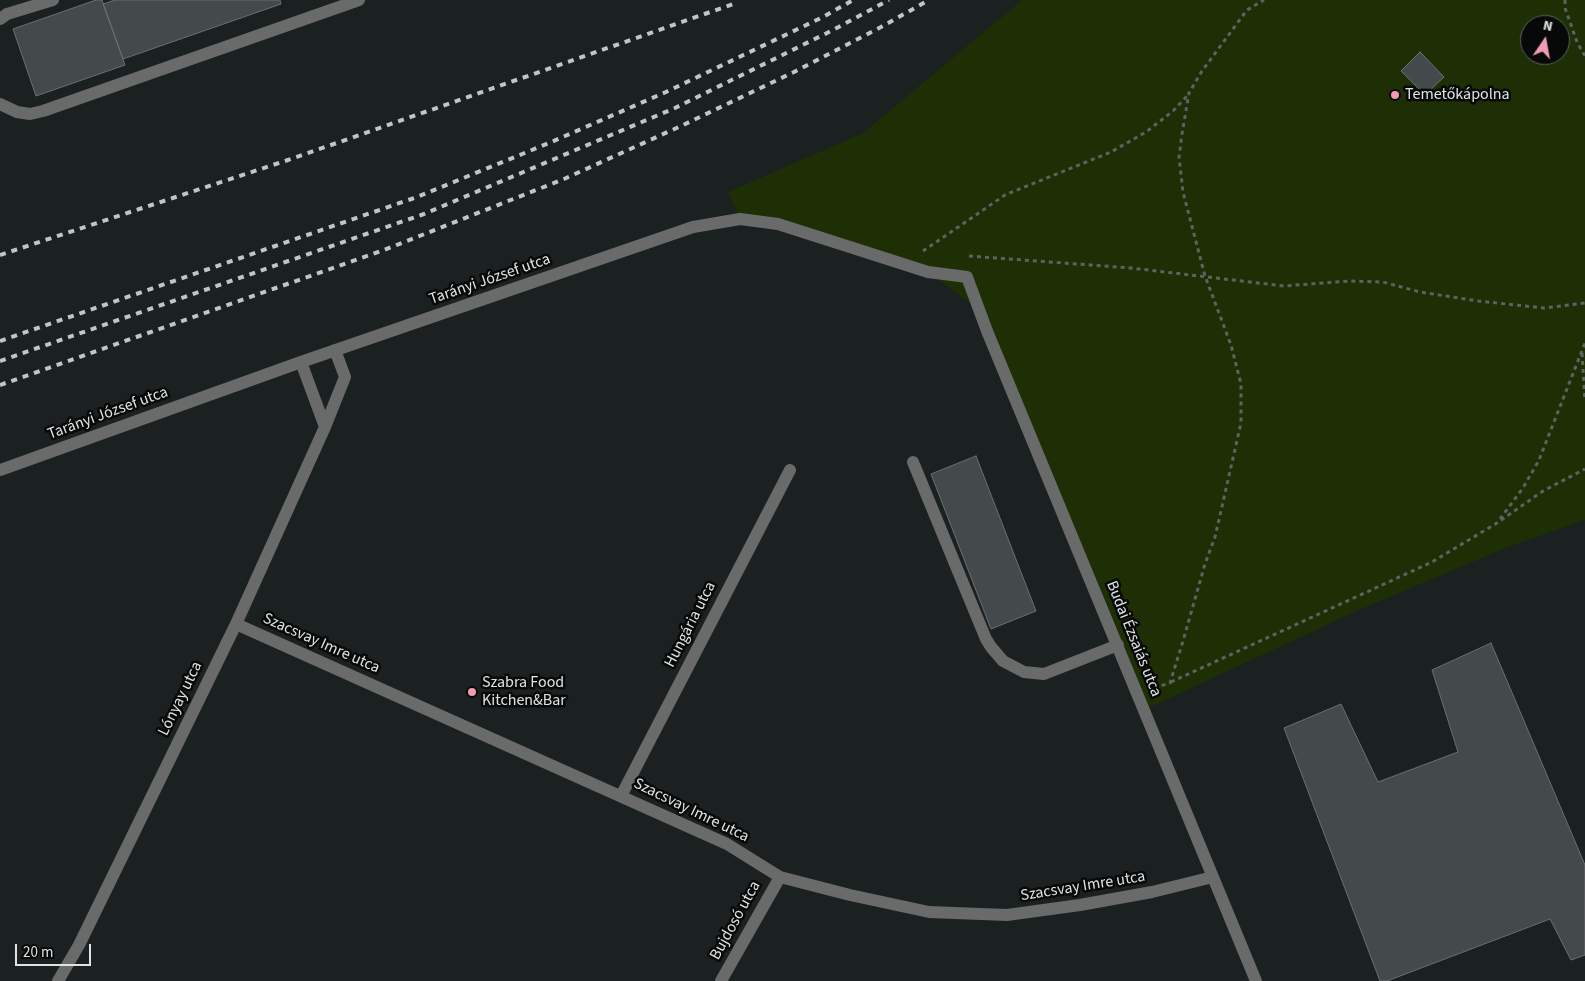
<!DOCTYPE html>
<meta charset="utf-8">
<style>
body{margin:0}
#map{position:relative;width:1585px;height:981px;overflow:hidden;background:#1b2020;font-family:"Source Sans 3",sans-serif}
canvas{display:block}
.north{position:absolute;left:1520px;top:15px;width:50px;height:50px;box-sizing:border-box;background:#070909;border:1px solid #5d6060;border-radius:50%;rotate:12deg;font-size:14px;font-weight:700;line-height:20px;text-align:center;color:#dfe3e3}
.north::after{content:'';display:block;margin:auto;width:18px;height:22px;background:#f19ab2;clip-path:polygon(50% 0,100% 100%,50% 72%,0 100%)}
.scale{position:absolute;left:15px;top:944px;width:76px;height:22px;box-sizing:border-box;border:2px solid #dfe3e3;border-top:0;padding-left:6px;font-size:15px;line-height:18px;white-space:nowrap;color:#dfe3e3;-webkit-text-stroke:4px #070909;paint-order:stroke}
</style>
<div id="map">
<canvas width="1585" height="981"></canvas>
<div class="north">N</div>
<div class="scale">20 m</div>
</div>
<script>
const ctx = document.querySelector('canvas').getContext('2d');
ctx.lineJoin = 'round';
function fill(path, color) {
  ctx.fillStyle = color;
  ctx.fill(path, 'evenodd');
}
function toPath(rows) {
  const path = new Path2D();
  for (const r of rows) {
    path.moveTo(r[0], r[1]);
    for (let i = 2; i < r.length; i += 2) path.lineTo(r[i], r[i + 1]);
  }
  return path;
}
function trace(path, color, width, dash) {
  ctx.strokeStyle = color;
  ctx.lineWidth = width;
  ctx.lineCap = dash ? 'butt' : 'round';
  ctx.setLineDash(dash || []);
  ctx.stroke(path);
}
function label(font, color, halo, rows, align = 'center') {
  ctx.font = font + ' "Source Sans 3",sans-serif';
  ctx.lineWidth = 5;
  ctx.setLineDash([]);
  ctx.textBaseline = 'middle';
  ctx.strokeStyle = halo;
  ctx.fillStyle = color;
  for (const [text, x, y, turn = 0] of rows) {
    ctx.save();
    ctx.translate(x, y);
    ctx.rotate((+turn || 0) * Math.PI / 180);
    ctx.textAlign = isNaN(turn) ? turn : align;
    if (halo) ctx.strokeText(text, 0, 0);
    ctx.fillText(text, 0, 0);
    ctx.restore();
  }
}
fill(toPath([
 [1022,0,1585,0,1585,520,1508,547,1359,610,1144,710,978,309,928,272,740,219,728,192,863,133],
 [1530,25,1560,25,1560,55,1530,55]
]), '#1e2e05');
const building = toPath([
 [96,0,102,0,125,65,36,96,13,29,96,0],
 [115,0,280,0,281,4,123,59,103,4,115,0],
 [1420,52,1444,77,1425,95,1401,71,1420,52],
 [976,456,1036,611,991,629,931,474,976,456],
 [1491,643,1585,865,1585,955,1571,960,1550,919,1387,981,1380,981,1284,728,1341,704,1378,782,1458,752,1432,670,1491,643]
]);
fill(building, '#44494b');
trace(building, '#6a6f72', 1);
trace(toPath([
 [1565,0,1565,8,1577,42,1585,56],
 [923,251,1005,195,1111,152,1146,132,1173,111,1189,94],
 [969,256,1131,268,1284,286,1349,281,1383,282,1420,292,1478,301,1544,308,1585,303],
 [1582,353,1585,401],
 [1500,519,1523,488,1539,460,1585,343],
 [1171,682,1432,562,1497,523,1543,491,1585,469],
 [1154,688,1170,683,1183,641,1205,564,1215,537,1241,423,1241,384,1231,345,1205,276,1183,192,1179,157,1182,134,1189,93,1202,71,1247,10,1264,0]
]), '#5d6262', 3, [4, 4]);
trace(toPath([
 [0,19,7,14,53,0],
 [0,104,17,112,30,114,43,111,359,0],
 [301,362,325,427],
 [913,462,986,639,991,647,1003,661,1024,672,1044,674,1118,645],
 [0,470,301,362,693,227,740,219,778,224,928,272,967,277,987,331,1256,981],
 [236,624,727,844,780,877,850,895,929,912,1007,915,1080,905,1152,892,1213,877],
 [621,796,790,470],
 [58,981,79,945,236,624,325,427,345,377,335,350],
 [721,981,780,877]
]), '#696b6a', 12);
trace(toPath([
 [0,255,291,159,736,3],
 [0,341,417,197,549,143,666,92,823,17,853,0],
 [0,361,424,214,675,108,831,31,889,0],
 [0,385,384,250,564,179,681,126,794,72,881,27,929,0]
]), '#c1c5c5', 4, [6, 6]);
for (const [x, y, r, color] of [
 [1395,95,5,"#f19ab2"],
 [472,692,5,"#f19ab2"]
]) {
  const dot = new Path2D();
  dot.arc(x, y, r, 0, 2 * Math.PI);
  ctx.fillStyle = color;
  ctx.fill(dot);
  trace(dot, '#070909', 2);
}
label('16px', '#dfe3e3', '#070909', [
 ["Temetőkápolna",1405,95],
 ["Szabra Food",482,683],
 ["Kitchen&Bar",482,701]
], 'left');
label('16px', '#dfe3e3', '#070909', [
 ["Tarányi József utca",490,280,-19],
 ["Tarányi József utca",108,414,-20],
 ["Hungária utca",691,625,-63],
 ["Budai Ézsaiás utca",1133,639,68],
 ["Szacsvay Imre utca",321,644,24],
 ["Lónyay utca",181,699,-64],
 ["Szacsvay Imre utca",691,811,26],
 ["Szacsvay Imre utca",1083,887,-9],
 ["Bujdosó utca",736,921,-61]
]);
</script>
